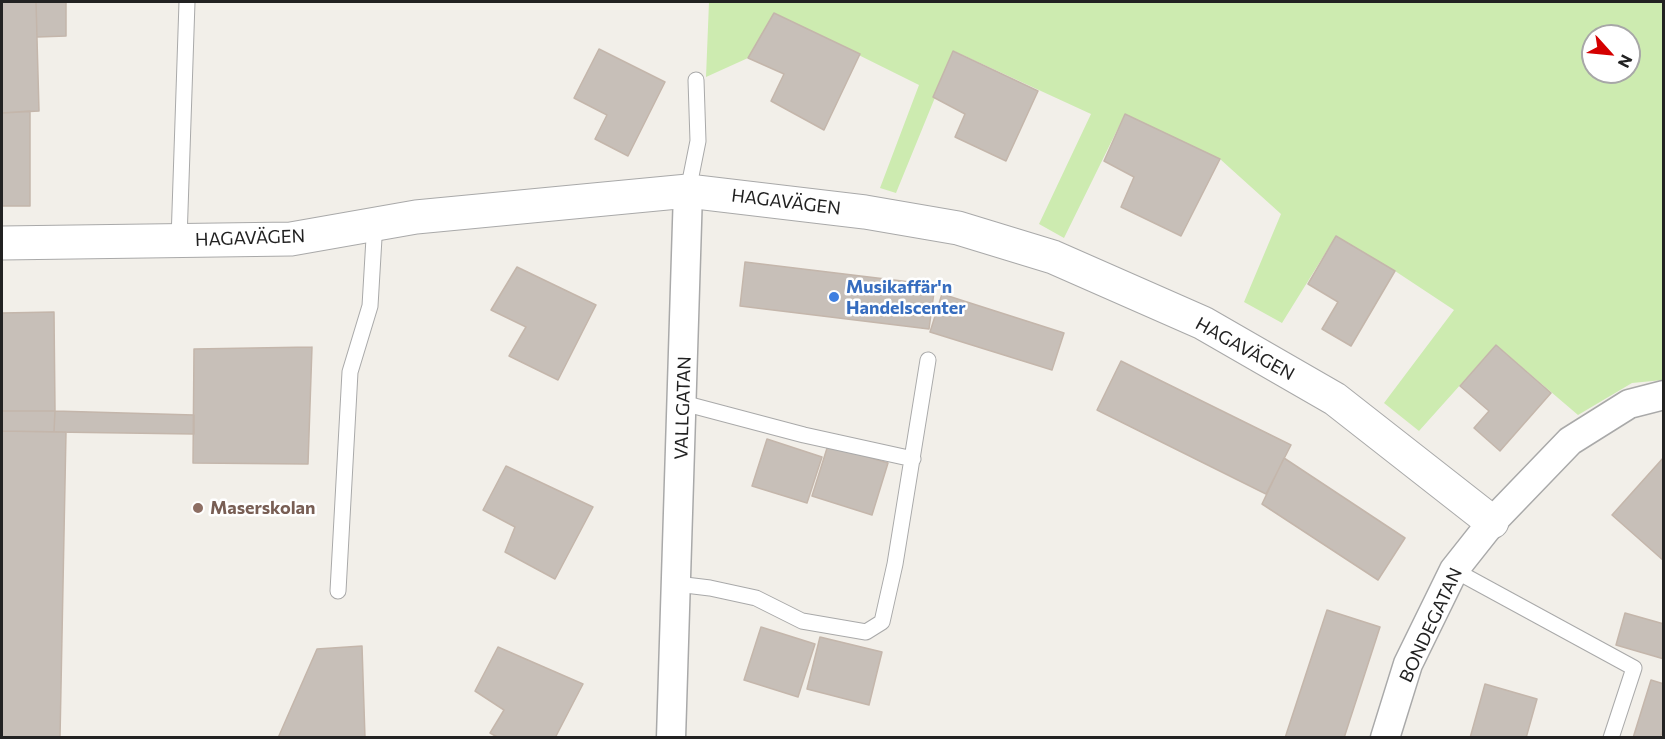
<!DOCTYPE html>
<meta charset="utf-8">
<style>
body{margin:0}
#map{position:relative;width:1665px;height:739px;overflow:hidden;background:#f2efe9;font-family:Commissioner,sans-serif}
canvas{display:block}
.frame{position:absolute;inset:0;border:3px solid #222;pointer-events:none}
.north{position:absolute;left:1581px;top:24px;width:60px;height:60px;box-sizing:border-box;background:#fff;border:2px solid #a7a7a7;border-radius:50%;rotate:117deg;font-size:16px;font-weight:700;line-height:24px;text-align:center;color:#222}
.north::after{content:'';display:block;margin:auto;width:21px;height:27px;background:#d40000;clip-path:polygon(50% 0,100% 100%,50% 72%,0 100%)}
</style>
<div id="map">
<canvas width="1665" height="739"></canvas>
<div class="frame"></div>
<div class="north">N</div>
</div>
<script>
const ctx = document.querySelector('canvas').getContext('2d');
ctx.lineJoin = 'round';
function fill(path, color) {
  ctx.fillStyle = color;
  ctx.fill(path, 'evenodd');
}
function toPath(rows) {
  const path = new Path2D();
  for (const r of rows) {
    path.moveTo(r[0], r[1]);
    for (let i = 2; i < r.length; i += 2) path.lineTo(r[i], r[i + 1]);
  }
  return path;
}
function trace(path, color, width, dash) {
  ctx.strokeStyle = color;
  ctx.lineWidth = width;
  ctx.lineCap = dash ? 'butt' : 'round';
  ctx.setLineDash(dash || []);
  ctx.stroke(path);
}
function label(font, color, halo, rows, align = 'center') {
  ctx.font = font + ' Commissioner,sans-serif';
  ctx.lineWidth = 5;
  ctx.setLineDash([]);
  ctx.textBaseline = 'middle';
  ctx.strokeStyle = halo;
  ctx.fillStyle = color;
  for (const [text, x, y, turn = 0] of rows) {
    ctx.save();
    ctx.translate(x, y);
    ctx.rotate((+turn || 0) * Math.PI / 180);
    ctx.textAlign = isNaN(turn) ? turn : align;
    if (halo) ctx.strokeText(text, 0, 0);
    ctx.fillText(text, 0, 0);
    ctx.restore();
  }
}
fill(toPath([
 [709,2,1663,2,1663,380,1632,383,1578,415,1496,345,1419,431,1384,403,1454,310,1395,271,1336,236,1282,323,1244,302,1281,214,1220,159,1125,114,1064,238,1039,224,1091,114,954,51,896,193,880,188,919,85,774,13,748,58,706,77],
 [1593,36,1629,36,1629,72,1593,72]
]), '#cdebb0');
const building = toPath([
 [2,2,36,2,39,111,2,113,2,2],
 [36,2,66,2,66,36,37,37,36,2],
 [774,13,860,54,824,130,771,101,784,74,748,58,774,13],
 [599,49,665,82,628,156,595,139,607,115,574,98,599,49],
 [953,51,1038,91,1006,161,955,137,965,114,933,97,953,51],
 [30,111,30,206,2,206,2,113,30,111],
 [1125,114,1220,159,1181,236,1121,207,1134,177,1104,161,1125,114],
 [1336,236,1395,271,1351,346,1322,329,1338,302,1308,284,1336,236],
 [745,262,935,285,929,329,740,306,745,262],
 [517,267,596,305,558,380,509,356,526,327,491,310,517,267],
 [942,294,1064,333,1052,370,930,332,942,294],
 [54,312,55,411,2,411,2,313,54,312],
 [1496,345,1551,393,1500,451,1474,428,1489,411,1460,386,1496,345],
 [312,347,308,464,193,463,194,349,312,347],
 [1121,361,1291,445,1266,494,1097,410,1121,361],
 [2,411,55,411,54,432,2,431,2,411],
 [55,411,194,415,194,434,54,432,55,411],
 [2,431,66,432,60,738,2,738,2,431],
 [767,439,822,457,807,503,752,486,767,439],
 [828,445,888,463,872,515,812,496,828,445],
 [1664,457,1664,561,1612,515,1664,457],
 [1284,458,1405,538,1378,580,1262,504,1284,458],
 [506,466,593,507,555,579,505,552,515,527,483,510,506,466],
 [1327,610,1380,627,1344,738,1285,738,1327,610],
 [1625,613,1664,624,1664,659,1616,645,1625,613],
 [761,627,815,644,798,697,744,680,761,627],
 [820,637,882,652,869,705,807,689,820,637],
 [362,646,365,738,278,738,317,649,362,646],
 [498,647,583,684,555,738,499,738,490,733,504,710,475,691,498,647],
 [1651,680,1664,684,1664,727,1660,738,1633,738,1651,680],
 [1485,684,1537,699,1526,738,1470,738,1485,684]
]);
fill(building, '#c7bfb8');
trace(building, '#c4b6ab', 1.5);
const service = toPath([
 [688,191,698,141,696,80],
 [179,240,187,2],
 [683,403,804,435,913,459],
 [1454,570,1634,668,1611,738],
 [677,584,710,588,756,598,802,621,866,632,882,622,895,564,928,360],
 [338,591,350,372,370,306,374,238,373,225]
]);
const minor = toPath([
 [671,738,688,191],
 [1385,738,1408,664,1454,570,1492,522,1570,441,1629,404,1664,395]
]);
const tertiary = toPath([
 [2,243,291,239,416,217,688,191,865,212,958,228,1053,257,1203,323,1335,399,1492,522]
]);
trace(service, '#a9a9a9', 17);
trace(minor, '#a9a9a9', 31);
trace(tertiary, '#a9a9a9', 35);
trace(service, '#fff', 15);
trace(minor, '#fff', 28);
trace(tertiary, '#fff', 33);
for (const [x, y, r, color] of [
 [834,297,6,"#3f7fe0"],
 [198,508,6,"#8d6e63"]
]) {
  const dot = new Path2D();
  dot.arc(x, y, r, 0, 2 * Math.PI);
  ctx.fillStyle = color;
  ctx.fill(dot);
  trace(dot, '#fff', 2);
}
label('18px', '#222', '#fff', [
 ["HAGAVÄGEN",786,202,7],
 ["HAGAVÄGEN",250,238,-2],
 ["HAGAVÄGEN",1245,349,29],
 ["VALLGATAN",683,408,-88],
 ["BONDEGATAN",1431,625,-65]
]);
label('bold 18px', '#366cbe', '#fff', [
 ["Musikaffär'n",846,287],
 ["Handelscenter",846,308]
], 'left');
label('bold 18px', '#785e54', '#fff', [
 ["Maserskolan",210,508]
], 'left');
</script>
